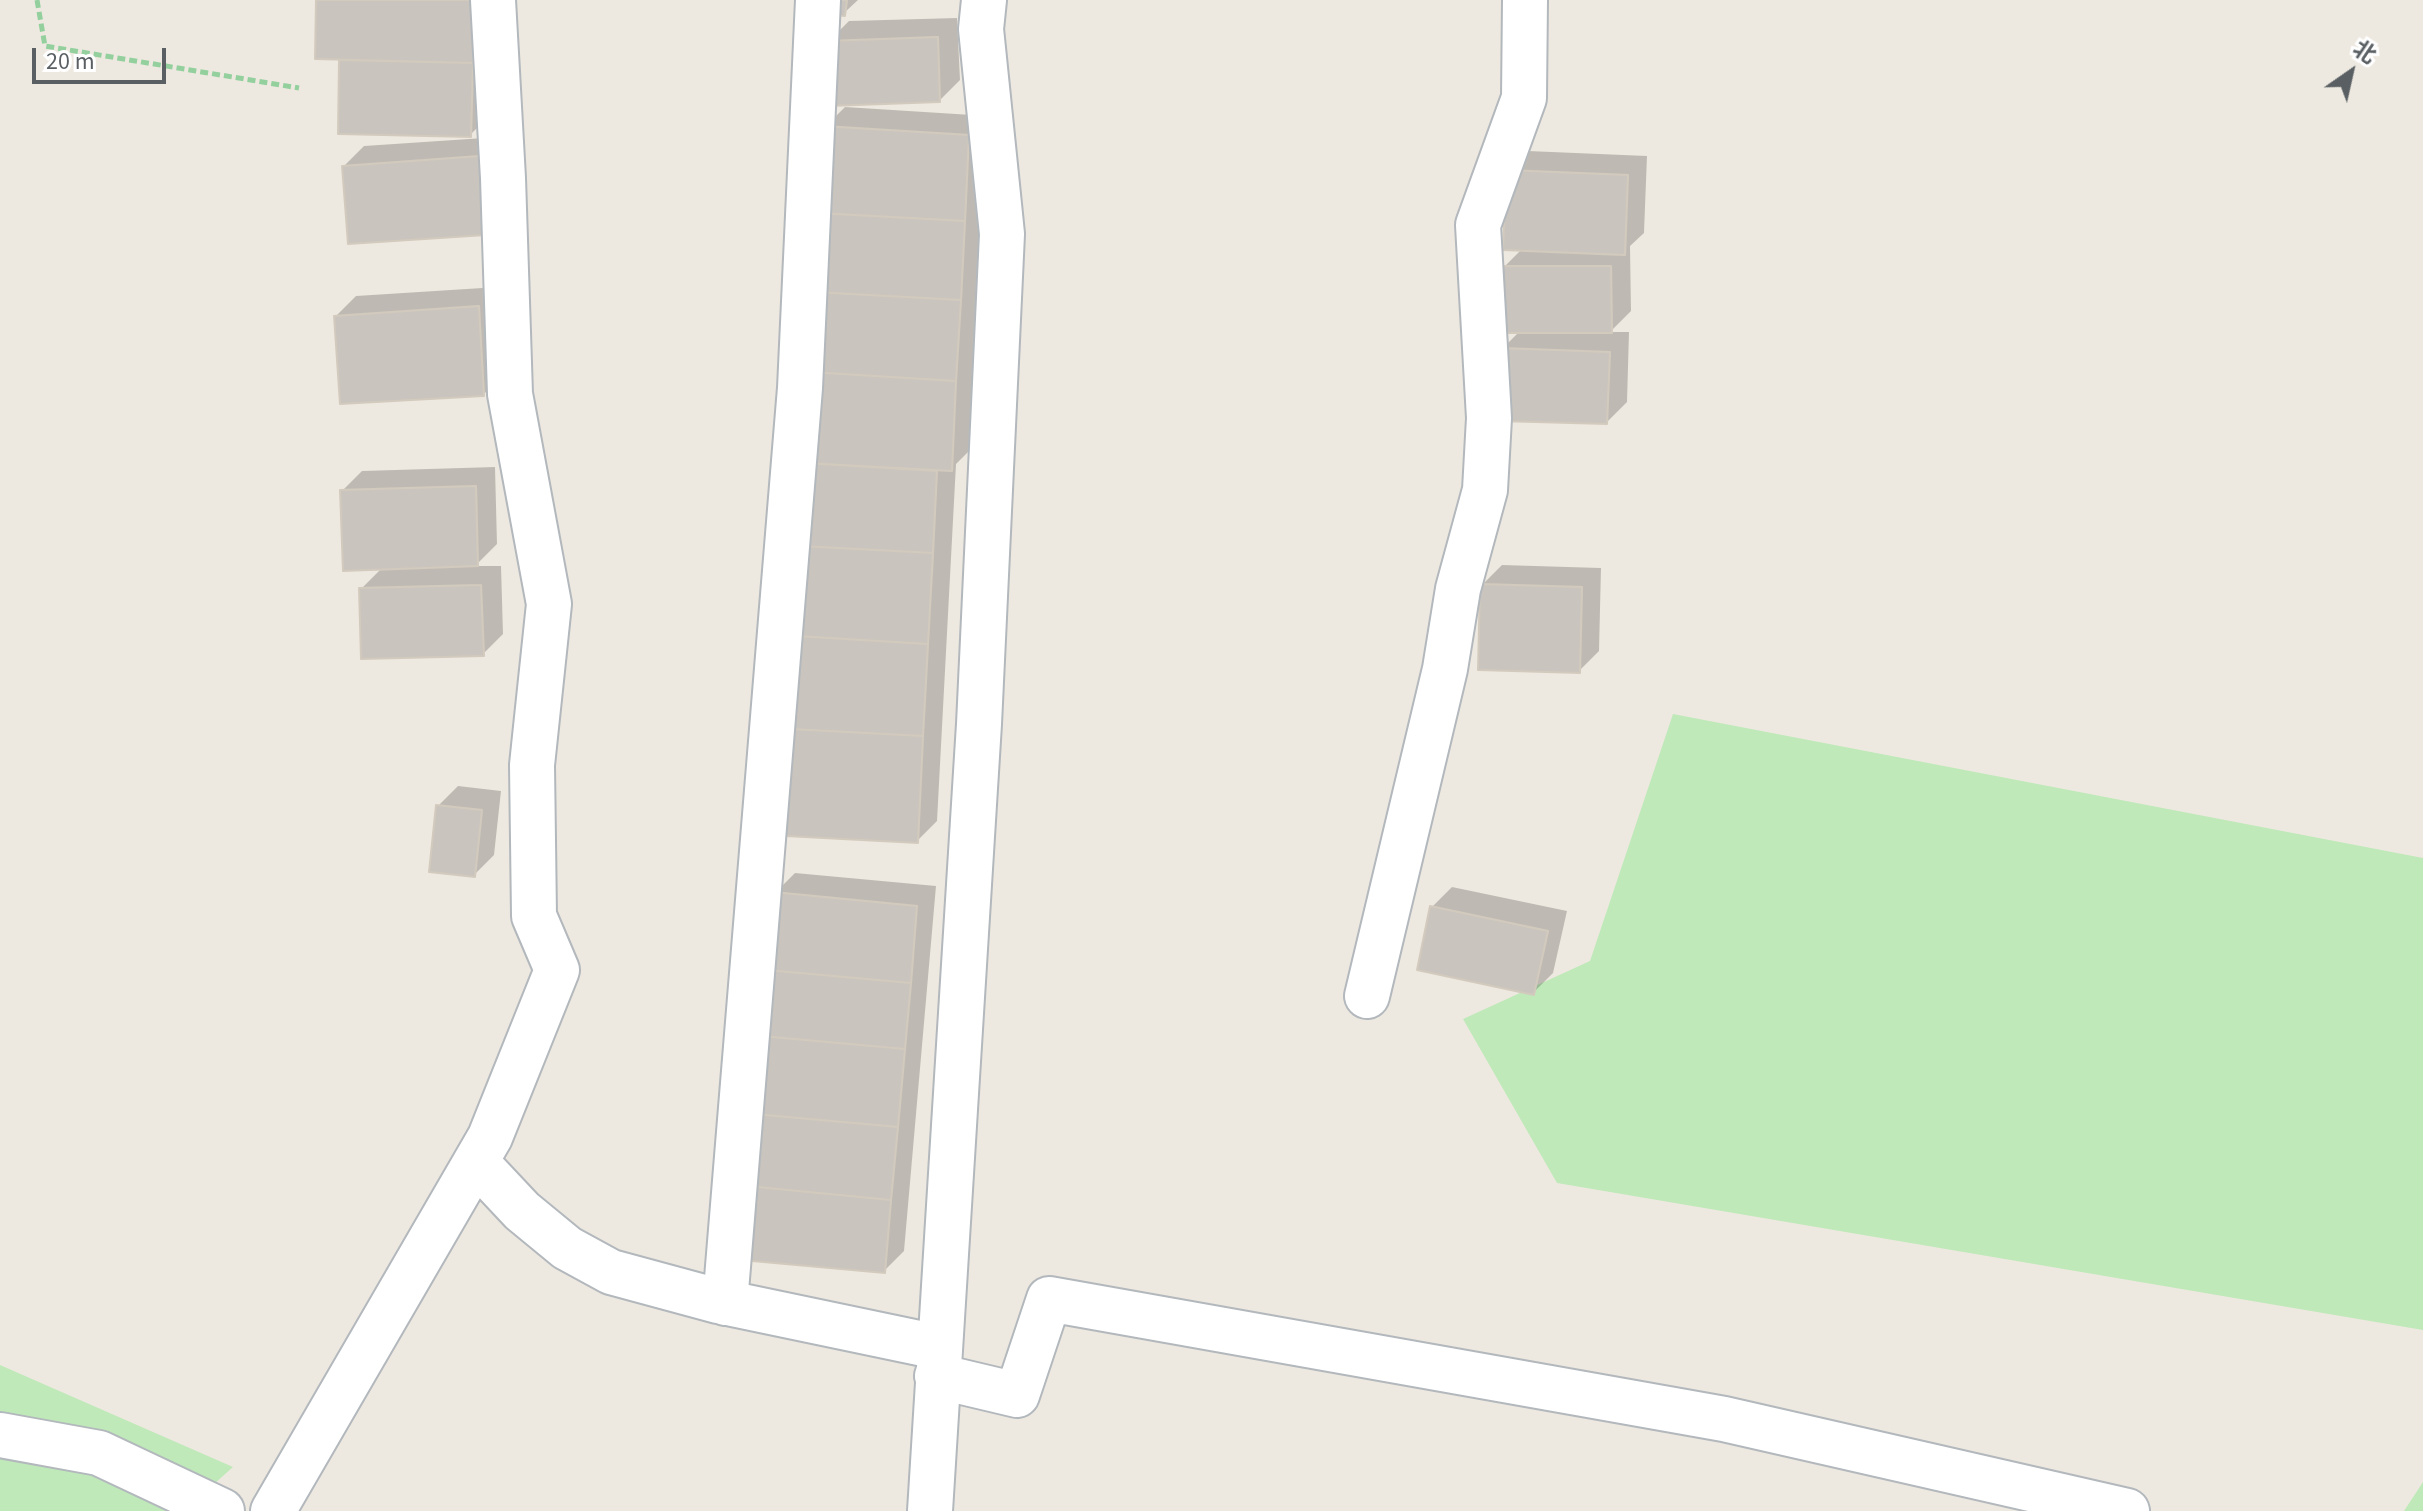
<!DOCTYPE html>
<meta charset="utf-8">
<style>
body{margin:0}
#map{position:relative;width:2423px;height:1511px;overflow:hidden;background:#eee9e0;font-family:"Source Sans 3","Noto Sans SC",sans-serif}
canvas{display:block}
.north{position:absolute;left:2311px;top:32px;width:80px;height:80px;-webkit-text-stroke:6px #fff;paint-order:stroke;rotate:34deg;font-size:22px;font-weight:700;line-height:32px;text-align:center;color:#595f63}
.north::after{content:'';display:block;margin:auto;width:28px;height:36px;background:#595f63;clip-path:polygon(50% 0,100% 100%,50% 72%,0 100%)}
.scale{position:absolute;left:32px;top:48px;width:134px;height:36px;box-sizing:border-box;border:4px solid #595f63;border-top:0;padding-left:10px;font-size:24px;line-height:28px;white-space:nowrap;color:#595f63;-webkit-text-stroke:6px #fff;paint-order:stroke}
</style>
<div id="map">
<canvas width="2423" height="1511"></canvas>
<div class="north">北</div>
<div class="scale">20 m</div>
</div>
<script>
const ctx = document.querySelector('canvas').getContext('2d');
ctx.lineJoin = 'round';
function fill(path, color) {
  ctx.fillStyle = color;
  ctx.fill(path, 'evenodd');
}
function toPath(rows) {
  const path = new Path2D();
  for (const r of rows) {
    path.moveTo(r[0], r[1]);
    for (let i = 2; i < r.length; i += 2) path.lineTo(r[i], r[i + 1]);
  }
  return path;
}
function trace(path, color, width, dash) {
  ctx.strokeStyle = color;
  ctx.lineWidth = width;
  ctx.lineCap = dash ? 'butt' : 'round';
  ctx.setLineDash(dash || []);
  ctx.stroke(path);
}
fill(toPath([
 [1673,714,2423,858,2423,1330,1557,1183,1463,1019,1590,961],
 [0,1365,233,1467,184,1511,0,1511],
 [2423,1482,2423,1511,2404,1511]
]), '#bfe9b9');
fill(toPath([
 [318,0,492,0,490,115,470,135,340,132,341,58],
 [825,0,858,0,844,13],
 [957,18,960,80,940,100,829,41,849,21],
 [845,107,988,116,971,449,956,464,937,821,917,841,787,834,825,127],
 [499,137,505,213,344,166,364,146],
 [1528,151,1647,156,1644,233,1630,246,1631,311,1610,332,1629,332,1627,402,1607,422,1502,349,1520,331,1504,267,1522,249,1508,171],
 [498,287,504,374,484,394,336,316,356,296],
 [495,467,497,544,475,566,501,566,503,634,483,654,361,589,383,567,342,491,362,471],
 [1502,565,1601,568,1599,651,1579,671,1482,585],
 [458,786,501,791,494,855,474,875,438,806],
 [795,873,936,886,904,1251,884,1271,775,893],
 [1452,887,1567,911,1553,973,1533,993,1432,907]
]), '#0003');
const building = toPath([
 [316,0,473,0,473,63,315,59,316,0],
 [823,0,847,0,845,16,821,14,823,0],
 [938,37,940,102,829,106,827,41,938,37],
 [339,60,473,63,471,137,338,134,339,60],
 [823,126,969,135,965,221,818,213,823,126],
 [480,156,486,235,348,244,342,166,480,156],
 [1506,170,1628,175,1625,255,1503,250,1506,170],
 [818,213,965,221,961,300,814,292,818,213],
 [1502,266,1611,266,1612,333,1502,333,1502,266],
 [814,292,961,300,956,381,810,372,814,292],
 [479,306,484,396,340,404,334,316,479,306],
 [1500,348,1610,352,1607,424,1498,421,1500,348],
 [810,372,956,381,952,471,805,463,810,372],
 [805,463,937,471,933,553,800,546,805,463],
 [476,486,478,566,343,571,340,490,476,486],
 [800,546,933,553,928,644,796,636,800,546],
 [1480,584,1582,587,1580,673,1478,670,1480,584],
 [481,585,484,656,361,659,359,588,481,585],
 [796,636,928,644,923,736,791,729,796,636],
 [791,729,923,736,918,843,785,836,791,729],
 [436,805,482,810,475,877,429,872,436,805],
 [773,892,917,906,911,983,767,970,773,892],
 [1430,906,1548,931,1534,995,1417,970,1430,906],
 [767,970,911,983,905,1049,761,1036,767,970],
 [761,1036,905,1049,898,1127,754,1114,761,1036],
 [754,1114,898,1127,891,1200,747,1186,754,1114],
 [747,1186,891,1200,885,1273,741,1260,747,1186]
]);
fill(building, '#c9c4bd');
trace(building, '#d3cabe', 2);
const minor = toPath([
 [1367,996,1445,669,1458,589,1485,490,1489,418,1478,225,1524,98,1525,0],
 [476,1162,522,1211,567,1248,611,1272,718,1301,938,1347],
 [725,1303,800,388,818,0],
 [937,1376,1017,1395,1049,1299,1724,1419,2127,1511],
 [0,1435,99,1453,222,1511],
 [273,1511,490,1137,557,970,534,916,532,765,549,604,510,394,503,178,493,0],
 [930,1511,979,724,1002,234,981,29,984,0]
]);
trace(minor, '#b3b8bd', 48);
trace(toPath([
 [37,0,45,46,299,88]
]), '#94d09e', 5, [8, 4]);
trace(minor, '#fff', 44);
</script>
